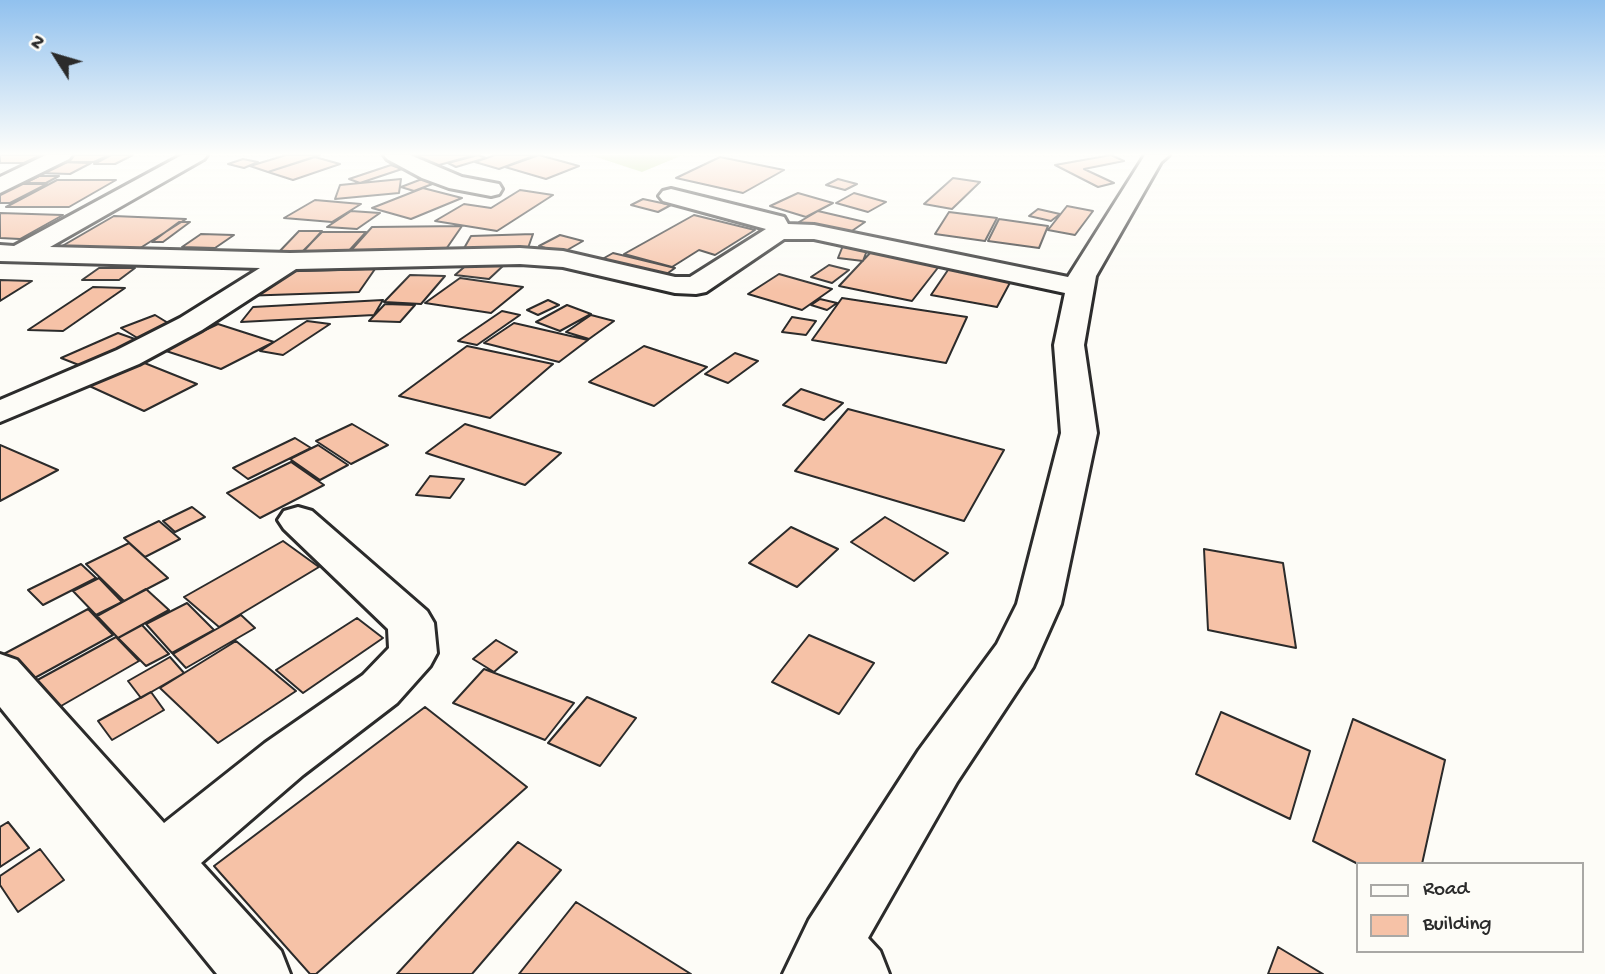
<!DOCTYPE html>
<style>
body{margin:0}
#map{position:relative;width:1605px;height:974px;overflow:hidden;background:#fdfcf7;font-family:"Gochi Hand",sans-serif}
canvas{display:block}
.legend{position:absolute;left:1356px;top:862px;width:228px;height:91px;box-sizing:border-box;background:#fdfcf7;border:2px solid #a9a8a5;margin:0;padding:9px 12px;list-style:none;font-size:21px;color:#2b2b2b}
.legend li{display:flex;align-items:center;gap:14px;height:35px}
.legend b{width:35px;border:2px solid #a9a8a5}
.north{position:absolute;left:21px;top:21px;width:70px;height:70px;-webkit-text-stroke:5px #fdfcf7;paint-order:stroke;rotate:307deg;font-size:19px;font-weight:700;line-height:28px;text-align:center;color:#2b2b2b}
.north::after{content:'';display:block;margin:auto;width:24px;height:32px;background:#2b2b2b;clip-path:polygon(50% 0,100% 100%,50% 72%,0 100%)}
</style>
<div id="map">
<canvas width="1605" height="974"></canvas>
<ul class="legend">
<li><b style="height:9px;background:#fdfcf7"></b>Road</li>
<li><b style="height:19px;background:#f6c2a7"></b>Building</li>
</ul>
<div class="north">N</div>
</div>
<script>
const ctx = document.querySelector('canvas').getContext('2d');
ctx.lineJoin = 'round';
function fill(path, color) {
  ctx.fillStyle = color;
  ctx.fill(path, 'evenodd');
}
function toPath(rows) {
  const path = new Path2D();
  for (const r of rows) {
    path.moveTo(r[0], r[1]);
    for (let i = 2; i < r.length; i += 2) path.lineTo(r[i], r[i + 1]);
  }
  return path;
}
function trace(path, color, width, dash) {
  ctx.strokeStyle = color;
  ctx.lineWidth = width;
  ctx.lineCap = dash ? 'butt' : 'round';
  ctx.setLineDash(dash || []);
  ctx.stroke(path);
}
fill(toPath([
 [590,155,683,155,642,172]
]), '#c0da91');
const building = toPath([
 [0,155,41,155,24,163,0,163,0,155],
 [72,155,109,155,94,162,57,162,72,155],
 [111,155,133,155,115,164,94,164,111,155],
 [286,155,320,155,268,172,250,166,286,155],
 [416,155,475,155,432,167,409,157,416,155],
 [478,155,486,158,456,167,448,163,478,155],
 [495,155,536,155,499,169,475,162,495,155],
 [539,155,579,166,546,179,505,167,539,155],
 [1111,155,1124,161,1084,169,1114,183,1098,187,1055,165,1111,155],
 [315,157,340,164,293,180,268,172,315,157],
 [720,157,784,170,743,193,676,178,720,157],
 [243,159,258,162,244,168,228,164,243,159],
 [60,162,91,163,70,174,38,173,60,162],
 [391,165,402,169,360,183,349,179,391,165],
 [39,176,59,176,46,183,25,183,39,176],
 [953,178,980,182,952,209,924,204,953,178],
 [401,179,399,193,335,199,340,185,401,179],
 [422,179,435,183,414,191,401,187,422,179],
 [838,179,857,184,845,190,826,185,838,179],
 [57,180,116,180,69,207,6,207,57,180],
 [17,184,47,184,10,203,0,203,0,192,17,184],
 [423,188,462,198,411,219,372,208,423,188],
 [520,190,553,195,497,231,435,221,464,204,491,208,520,190],
 [798,193,833,203,806,217,770,206,798,193],
 [854,193,886,202,868,212,836,203,854,193],
 [643,199,671,205,658,212,631,205,643,199],
 [315,200,361,204,332,222,284,218,315,200],
 [1067,206,1093,211,1075,235,1048,230,1067,206],
 [1038,209,1060,214,1051,221,1029,216,1038,209],
 [351,211,380,213,357,229,327,227,351,211],
 [818,211,865,222,846,235,799,222,818,211],
 [949,212,997,218,985,241,935,234,949,212],
 [0,213,63,215,20,239,0,238,0,213],
 [694,215,755,230,715,255,699,250,672,267,624,254,694,215],
 [114,216,186,219,134,252,57,249,114,216],
 [999,219,1048,226,1039,248,988,241,999,219],
 [179,222,190,222,163,242,152,242,179,222],
 [462,226,442,255,346,256,372,227,462,226],
 [299,231,322,231,301,254,277,254,299,231],
 [322,232,366,232,346,254,300,254,322,232],
 [201,234,234,235,215,248,182,247,201,234],
 [533,234,528,248,463,250,471,236,533,234],
 [560,235,583,241,562,253,539,246,560,235],
 [844,243,869,245,863,261,838,258,844,243],
 [871,252,940,265,912,301,839,286,871,252],
 [613,253,675,268,661,278,597,262,613,253],
 [470,262,504,265,489,279,455,275,470,262],
 [829,265,849,270,832,283,811,277,829,265],
 [950,267,1013,277,997,307,931,295,950,267],
 [99,268,135,268,119,280,82,280,99,268],
 [375,269,359,292,241,296,263,272,375,269],
 [779,274,832,289,802,310,748,294,779,274],
 [410,275,445,276,421,304,384,302,410,275],
 [460,278,523,287,491,313,425,303,460,278],
 [0,280,32,281,0,301,0,280],
 [93,287,125,288,63,331,28,330,93,287],
 [842,298,967,317,946,363,812,340,842,298],
 [820,299,837,303,827,310,811,305,820,299],
 [383,300,374,315,241,322,253,307,383,300],
 [548,300,559,305,538,315,527,310,548,300],
 [385,304,415,305,400,322,369,321,385,304],
 [567,305,591,314,560,331,536,322,567,305],
 [502,311,520,315,477,345,458,341,502,311],
 [155,315,178,329,144,342,121,328,155,315],
 [591,315,614,321,589,339,566,332,591,315],
 [792,317,816,321,806,335,782,332,792,317],
 [307,321,330,324,283,355,260,351,307,321],
 [514,323,588,340,559,362,484,343,514,323],
 [218,324,274,342,221,369,163,350,218,324],
 [118,333,146,343,89,369,61,358,118,333],
 [467,346,553,364,490,418,399,396,467,346],
 [644,346,707,367,654,406,589,382,644,346],
 [735,353,758,361,728,383,705,374,735,353],
 [137,360,197,384,144,411,85,384,137,360],
 [801,389,843,403,824,420,783,405,801,389],
 [848,409,1004,450,964,521,795,471,848,409],
 [352,424,388,445,351,464,316,441,352,424],
 [465,424,561,453,525,485,426,453,465,424],
 [295,438,311,448,248,479,233,468,295,438],
 [0,445,58,470,0,501,0,445],
 [318,445,348,465,320,480,290,459,318,445],
 [291,462,324,485,260,518,227,493,291,462],
 [430,476,464,479,450,498,416,495,430,476],
 [192,507,205,517,175,532,163,521,192,507],
 [885,517,948,553,914,581,851,542,885,517],
 [159,521,180,539,145,557,124,538,159,521],
 [791,527,838,549,797,587,749,563,791,527],
 [283,541,319,567,219,627,184,597,283,541],
 [129,543,168,578,124,601,86,564,129,543],
 [1204,549,1283,563,1296,648,1208,630,1204,549],
 [81,564,96,578,43,605,28,590,81,564],
 [99,578,122,602,96,615,73,591,99,578],
 [146,589,169,610,118,638,97,616,146,589],
 [187,603,214,630,172,653,146,624,187,603],
 [88,609,113,635,20,686,0,662,0,656,88,609],
 [241,615,255,628,186,668,173,654,241,615],
 [357,618,383,638,303,693,276,670,357,618],
 [142,625,169,654,146,666,118,638,142,625],
 [809,635,874,663,839,714,772,682,809,635],
 [116,637,139,661,42,717,21,689,116,637],
 [496,640,517,652,494,672,473,659,496,640],
 [236,641,296,691,218,743,160,688,236,641],
 [170,657,184,673,141,698,128,681,170,657],
 [484,669,574,703,545,740,453,703,484,669],
 [151,692,164,710,112,740,98,721,151,692],
 [587,697,636,718,600,766,548,743,587,697],
 [425,707,527,787,316,974,310,974,214,866,425,707],
 [1221,712,1310,751,1290,819,1196,774,1221,712],
 [1353,719,1445,760,1422,864,1358,864,1313,841,1353,719],
 [8,822,29,848,0,867,0,827,8,822],
 [518,842,561,870,472,974,397,974,518,842],
 [40,849,64,880,18,912,0,885,0,876,40,849],
 [576,902,691,974,519,974,576,902],
 [1278,947,1323,974,1268,974,1278,947]
]);
fill(building, '#f6c2a7');
trace(building, '#2b2b2b', 2);
const minor = toPath([
 [46,155,72,155,69,159,0,193,0,177,46,155],
 [182,155,207,155,204,159,50,247,290,253,520,248,563,251,675,277,690,277,766,229,663,201,659,196,663,191,671,189,784,217,788,224,814,225,1068,277,1145,155,1169,155,1161,162,1096,276,1084,345,1097,433,1061,604,1033,667,957,782,868,938,880,951,889,974,783,974,809,920,919,750,997,644,1017,604,1061,433,1054,345,1065,293,814,239,784,239,706,292,696,294,675,293,563,267,520,264,296,269,202,330,139,364,0,422,0,400,117,350,180,318,260,268,0,261,0,245,14,246,182,155],
 [384,155,410,155,462,177,499,184,502,189,499,194,491,196,449,188,422,178,387,159,384,155],
 [298,507,312,511,427,611,434,623,437,653,430,666,397,703,303,775,201,863,281,951,290,974,217,974,0,707,0,654,17,660,164,823,265,743,363,675,389,648,388,629,284,529,278,520,284,511,298,507]
]);
trace(minor, '#2b2b2b', 6);
fill(minor, '#fdfcf7');
const sky = ctx.createLinearGradient(0, 0, 0, 291);
sky.addColorStop(0, '#91c1ee');
sky.addColorStop(0.53, '#fefefb');
sky.addColorStop(1, '#fefefb00');
ctx.fillStyle = sky;
ctx.fillRect(0, 0, 1605, 291);
</script>
